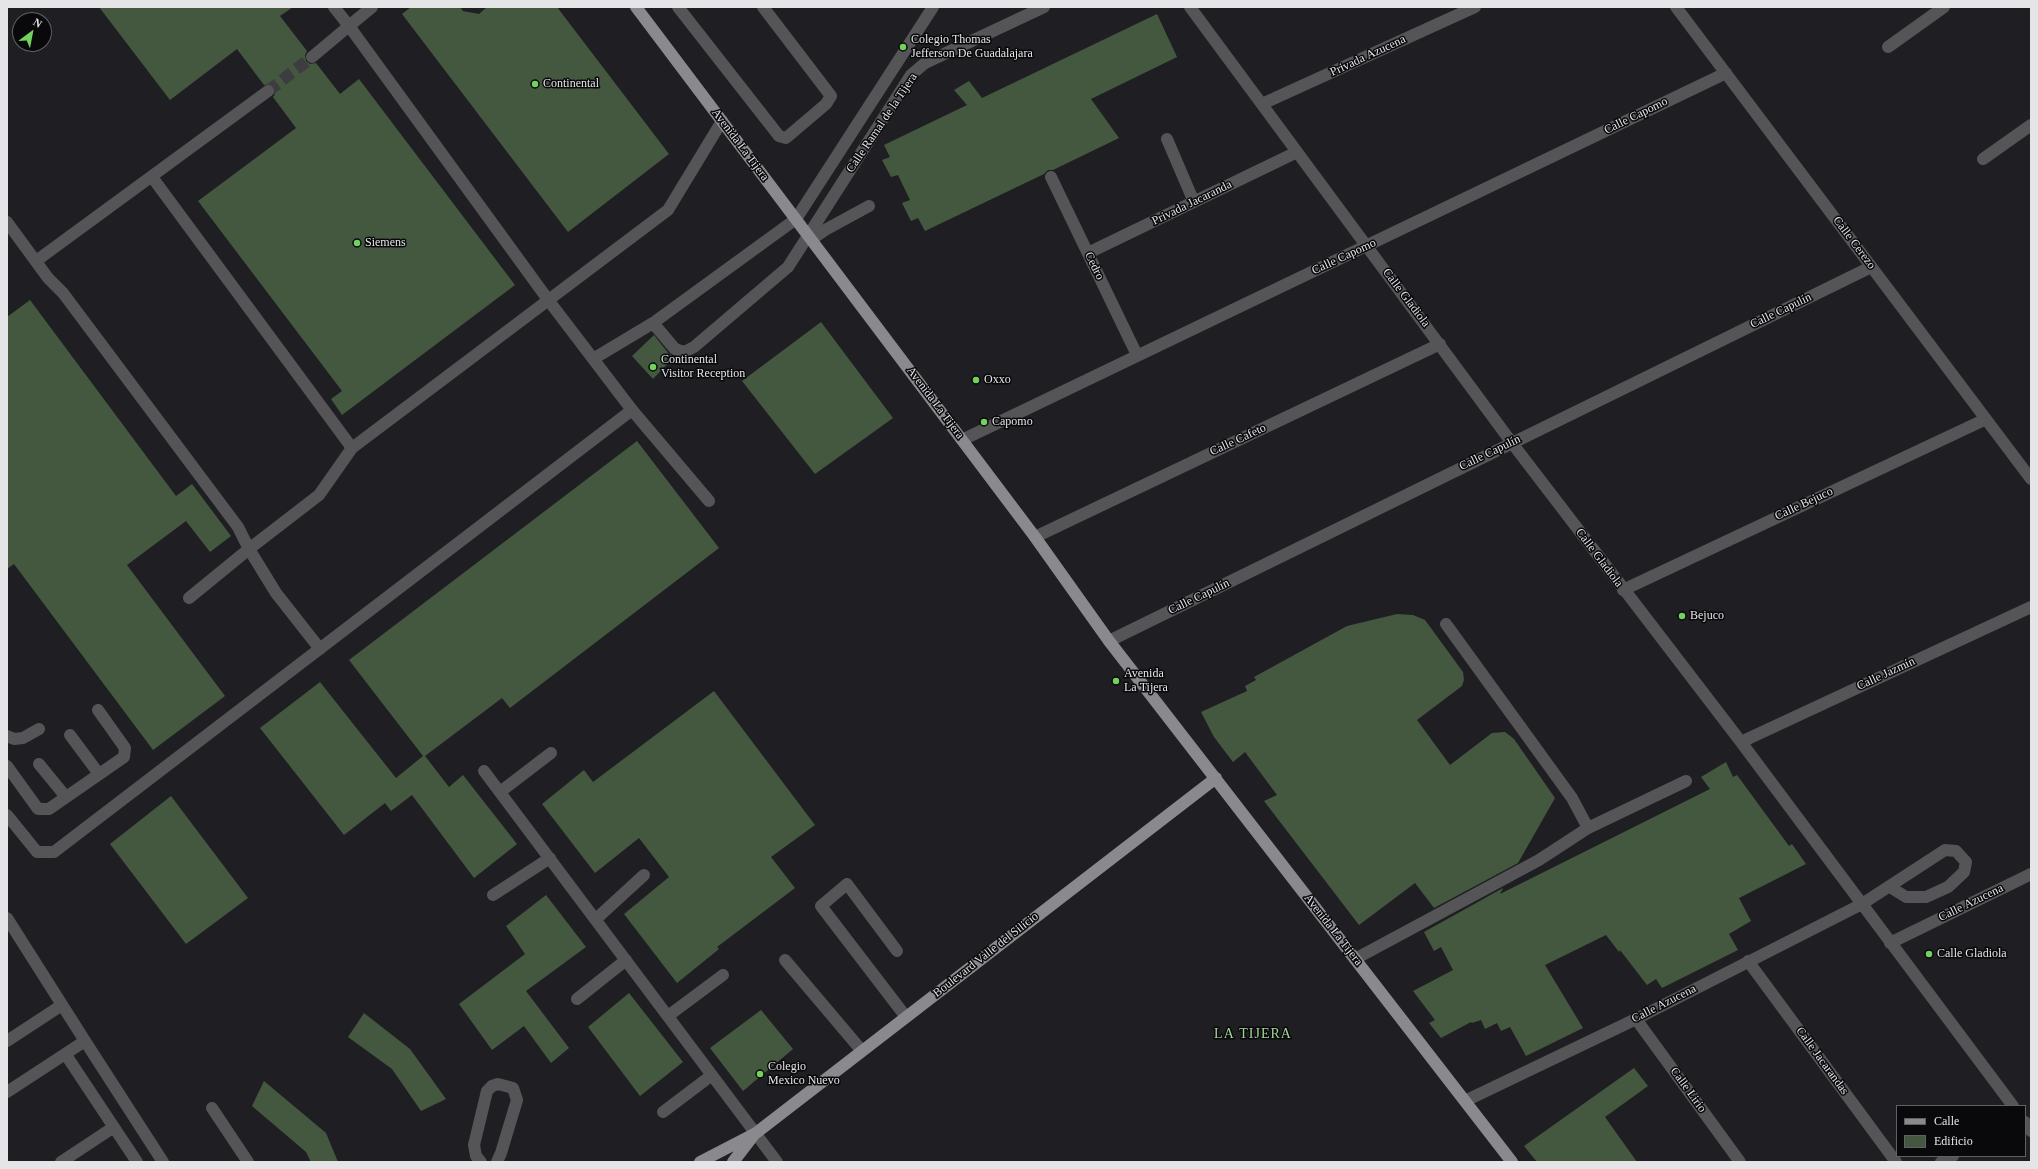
<!DOCTYPE html>
<meta charset="utf-8">
<style>
body{margin:0}
#map{position:relative;width:2038px;height:1169px;overflow:hidden;background:#1f1f23;font-family:"Times New Roman",serif}
canvas{display:block}
.frame{position:absolute;inset:0;border:8px solid #e5e5e8;pointer-events:none}
.legend{position:absolute;left:1896px;top:1105px;width:130px;height:52px;box-sizing:border-box;background:#09090b;border:1px solid #616163;margin:0;padding:5px 7px;list-style:none;font-size:12px;color:#e5e5e8}
.legend li{display:flex;align-items:center;gap:8px;height:20px}
.legend b{width:20px;border:1px solid #616163}
.north{position:absolute;left:12px;top:12px;width:40px;height:40px;box-sizing:border-box;background:#09090b;border:1px solid #616163;border-radius:50%;rotate:32deg;font-size:11px;font-weight:700;line-height:16px;text-align:center;color:#e5e5e8}
.north::after{content:'';display:block;margin:auto;width:14px;height:18px;background:#72d25d;clip-path:polygon(50% 0,100% 100%,50% 72%,0 100%)}
</style>
<div id="map">
<canvas width="2038" height="1169"></canvas>
<div class="frame"></div>
<ul class="legend">
<li><b style="height:5px;background:#8a8a8e"></b>Calle</li>
<li><b style="height:11px;background:#445840"></b>Edificio</li>
</ul>
<div class="north">N</div>
</div>
<script>
const ctx = document.querySelector('canvas').getContext('2d');
ctx.lineJoin = 'round';
function fill(path, color) {
  ctx.fillStyle = color;
  ctx.fill(path, 'evenodd');
}
function toPath(rows) {
  const path = new Path2D();
  for (const r of rows) {
    path.moveTo(r[0], r[1]);
    for (let i = 2; i < r.length; i += 2) path.lineTo(r[i], r[i + 1]);
  }
  return path;
}
function trace(path, color, width, dash) {
  ctx.strokeStyle = color;
  ctx.lineWidth = width;
  ctx.lineCap = dash ? 'butt' : 'round';
  ctx.setLineDash(dash || []);
  ctx.stroke(path);
}
function label(font, color, halo, rows, align = 'center') {
  ctx.font = font + ' "Times New Roman",serif';
  ctx.lineWidth = 3;
  ctx.setLineDash([]);
  ctx.textBaseline = 'middle';
  ctx.strokeStyle = halo;
  ctx.fillStyle = color;
  for (const [text, x, y, turn = 0] of rows) {
    ctx.save();
    ctx.translate(x, y);
    ctx.rotate((+turn || 0) * Math.PI / 180);
    ctx.textAlign = isNaN(turn) ? turn : align;
    if (halo) ctx.strokeText(text, 0, 0);
    ctx.fillText(text, 0, 0);
    ctx.restore();
  }
}
fill(toPath([
 [99,7,293,7,280,16,307,51,305,55,306,61,310,64,316,63,340,94,359,79,515,285,342,415,331,399,342,391,198,201,296,128,273,97,275,94,274,87,271,84,264,85,237,49,170,100],
 [411,7,460,7,463,11,479,14,487,7,557,7,669,154,568,232,402,14],
 [1157,14,1177,57,1091,99,1119,138,1053,170,1048,170,1044,174,925,231,918,218,911,221,902,203,910,200,898,175,891,177,882,160,890,157,884,145,967,105,954,90,969,81,982,98],
 [30,300,176,496,192,484,231,536,210,552,186,521,127,565,225,696,153,750,14,564,7,569,7,317],
 [821,322,893,418,815,474,742,381],
 [654,335,669,354,674,357,653,379,632,356],
 [637,441,719,548,510,708,502,698,425,756,449,787,463,775,517,844,474,878,412,795,391,811,385,803,344,835,260,728,320,682,396,778,423,756,349,660],
 [1397,614,1413,615,1425,620,1463,672,1464,680,1462,686,1417,720,1450,765,1492,733,1505,732,1514,739,1555,798,1518,863,1434,908,1415,883,1359,925,1264,801,1277,795,1245,752,1233,762,1214,737,1201,712,1247,691,1245,686,1256,680,1254,677,1347,626],
 [714,691,815,825,771,857,795,888,717,947,719,949,677,983,624,914,669,877,639,838,595,873,542,804,584,770,593,782],
 [1726,762,1733,777,1737,775,1789,846,1792,844,1806,864,1739,898,1751,921,1729,934,1738,950,1662,988,1656,979,1647,985,1620,950,1619,952,1606,935,1545,965,1583,1028,1526,1056,1510,1027,1501,1031,1497,1023,1485,1029,1481,1020,1472,1023,1471,1022,1441,1038,1429,1023,1435,1020,1413,991,1453,970,1441,947,1434,951,1424,932,1503,888,1500,894,1710,789,1701,777],
 [171,796,248,898,186,944,110,844],
 [546,895,586,947,526,991,569,1048,551,1063,524,1026,492,1050,459,1004,525,954,506,926],
 [629,993,683,1062,640,1096,588,1027],
 [761,1010,793,1049,743,1091,710,1048],
 [364,1013,410,1049,446,1099,421,1111,392,1069,348,1037],
 [1634,1068,1648,1086,1605,1117,1637,1162,1537,1162,1524,1146],
 [264,1081,326,1133,338,1162,311,1162,306,1152,252,1106]
]), '#445840');
trace(toPath([
 [268,91,312,57]
]), '#3d3d41', 12, [12, 6]);
trace(toPath([
 [372,7,349,26,549,301,632,410,709,501],
 [678,7,779,136,786,138,826,104,831,96,763,7],
 [1190,7,1512,443,1741,742,2013,1106],
 [1676,7,2031,479],
 [1888,47,1944,7],
 [312,57,349,26,334,7],
 [1262,104,1475,7],
 [1167,139,1194,202],
 [1983,159,2031,125],
 [152,177,352,448],
 [1051,177,1137,355],
 [7,222,48,278,63,293,238,527,249,549,189,598],
 [812,239,825,230,869,206],
 [1088,253,1297,152],
 [36,261,268,91],
 [653,323,675,349,684,352,694,347,788,267,911,75,925,63,1044,7],
 [593,359,653,323,796,219,933,7],
 [962,440,1726,73],
 [1035,537,1440,344],
 [1623,590,1986,419],
 [1109,641,1871,267],
 [320,649,276,593,249,549,319,495,352,448,668,210,722,121],
 [70,735,99,774],
 [7,736,14,739,23,738,39,729],
 [1741,742,2031,607],
 [39,764,66,797],
 [7,766,38,809,49,809,124,757,125,748,98,710],
 [484,771,777,1162],
 [500,792,551,753],
 [7,815,37,852,54,852,632,410],
 [1588,828,1686,781],
 [493,895,550,858],
 [7,918,85,1041,7,1092],
 [596,919,644,875],
 [1890,943,2031,874],
 [897,951,847,884,821,906,906,1017],
 [1355,959,1539,860,1588,828,1572,798,1446,624],
 [785,960,862,1051],
 [1748,961,1896,1162],
 [577,999,626,960],
 [668,1016,723,975],
 [1636,1019,1740,1162],
 [7,1041,62,1005],
 [85,1041,163,1162],
 [66,1055,137,1162],
 [1465,1101,1636,1019,1862,904,1945,850,1956,851,1966,862,1964,872,1948,887,1926,897,1906,897,1890,887],
 [212,1108,248,1162],
 [663,1112,712,1075],
 [2025,1122,2031,1131],
 [61,1162,114,1127],
 [481,1162,476,1156,474,1145,487,1091,492,1086,498,1084,513,1088,517,1100,501,1153,497,1162],
 [1941,1162,1953,1156]
]), '#555557', 12);
trace(toPath([
 [636,7,1035,537,1109,641,1512,1162],
 [700,1162,756,1133,1216,778],
 [733,1162,753,1136]
]), '#8a8a8e', 12);
for (const [x, y, r, color] of [
 [903,47,4,"#72d25d"],
 [535,84,4,"#72d25d"],
 [357,243,4,"#72d25d"],
 [653,367,4,"#72d25d"],
 [976,380,4,"#72d25d"],
 [984,422,4,"#72d25d"],
 [1682,616,4,"#72d25d"],
 [1116,681,4,"#72d25d"],
 [1929,954,4,"#72d25d"],
 [760,1074,4,"#72d25d"]
]) {
  const dot = new Path2D();
  dot.arc(x, y, r, 0, 2 * Math.PI);
  ctx.fillStyle = color;
  ctx.fill(dot);
  trace(dot, '#09090b', 1.5);
}
label('12px', '#e5e5e8', '#09090b', [
 ["Colegio Thomas",911,40],
 ["Jefferson De Guadalajara",911,54],
 ["Continental",543,84],
 ["Siemens",365,243],
 ["Continental",661,360],
 ["Visitor Reception",661,374],
 ["Oxxo",984,380],
 ["Capomo",992,422],
 ["Bejuco",1690,616],
 ["Avenida",1124,674],
 ["La Tijera",1124,688],
 ["Calle Gladiola",1937,954],
 ["Colegio",768,1067],
 ["Mexico Nuevo",768,1081]
], 'left');
label('12px', '#e5e5e8', '#09090b', [
 ["Privada Azucena",1368,56,-25],
 ["Calle Capomo",1636,116,-26],
 ["Calle Ramal de la Tijera",882,123,-56],
 ["Avenida La Tijera",740,145,53],
 ["Privada Jacaranda",1192,203,-26],
 ["Calle Cerezo",1854,243,53],
 ["Calle Capomo",1344,257,-25],
 ["Cedro",1094,266,64],
 ["Calle Gladiola",1406,298,53],
 ["Calle Capulín",1781,311,-26],
 ["Avenida La Tijera",935,403,53],
 ["Calle Cafeto",1238,440,-25],
 ["Calle Capulín",1490,453,-26],
 ["Calle Bejuco",1804,504,-25],
 ["Calle Gladiola",1599,558,53],
 ["Calle Capulín",1199,597,-26],
 ["Calle Jazmín",1886,674,-25],
 ["Calle Azucena",1971,903,-26],
 ["Avenida La Tijera",1333,930,52],
 ["Boulevard Valle del Silicio",986,955,-38],
 ["Calle Azucena",1664,1004,-27],
 ["Calle Jacarandas",1822,1061,54],
 ["Calle Lirio",1688,1090,54]
]);
ctx.letterSpacing = '1px';
label('14px', '#a2d598', '#09090b', [
 ["LA TIJERA",1253,1034]
]);
ctx.letterSpacing = '0px';
</script>
